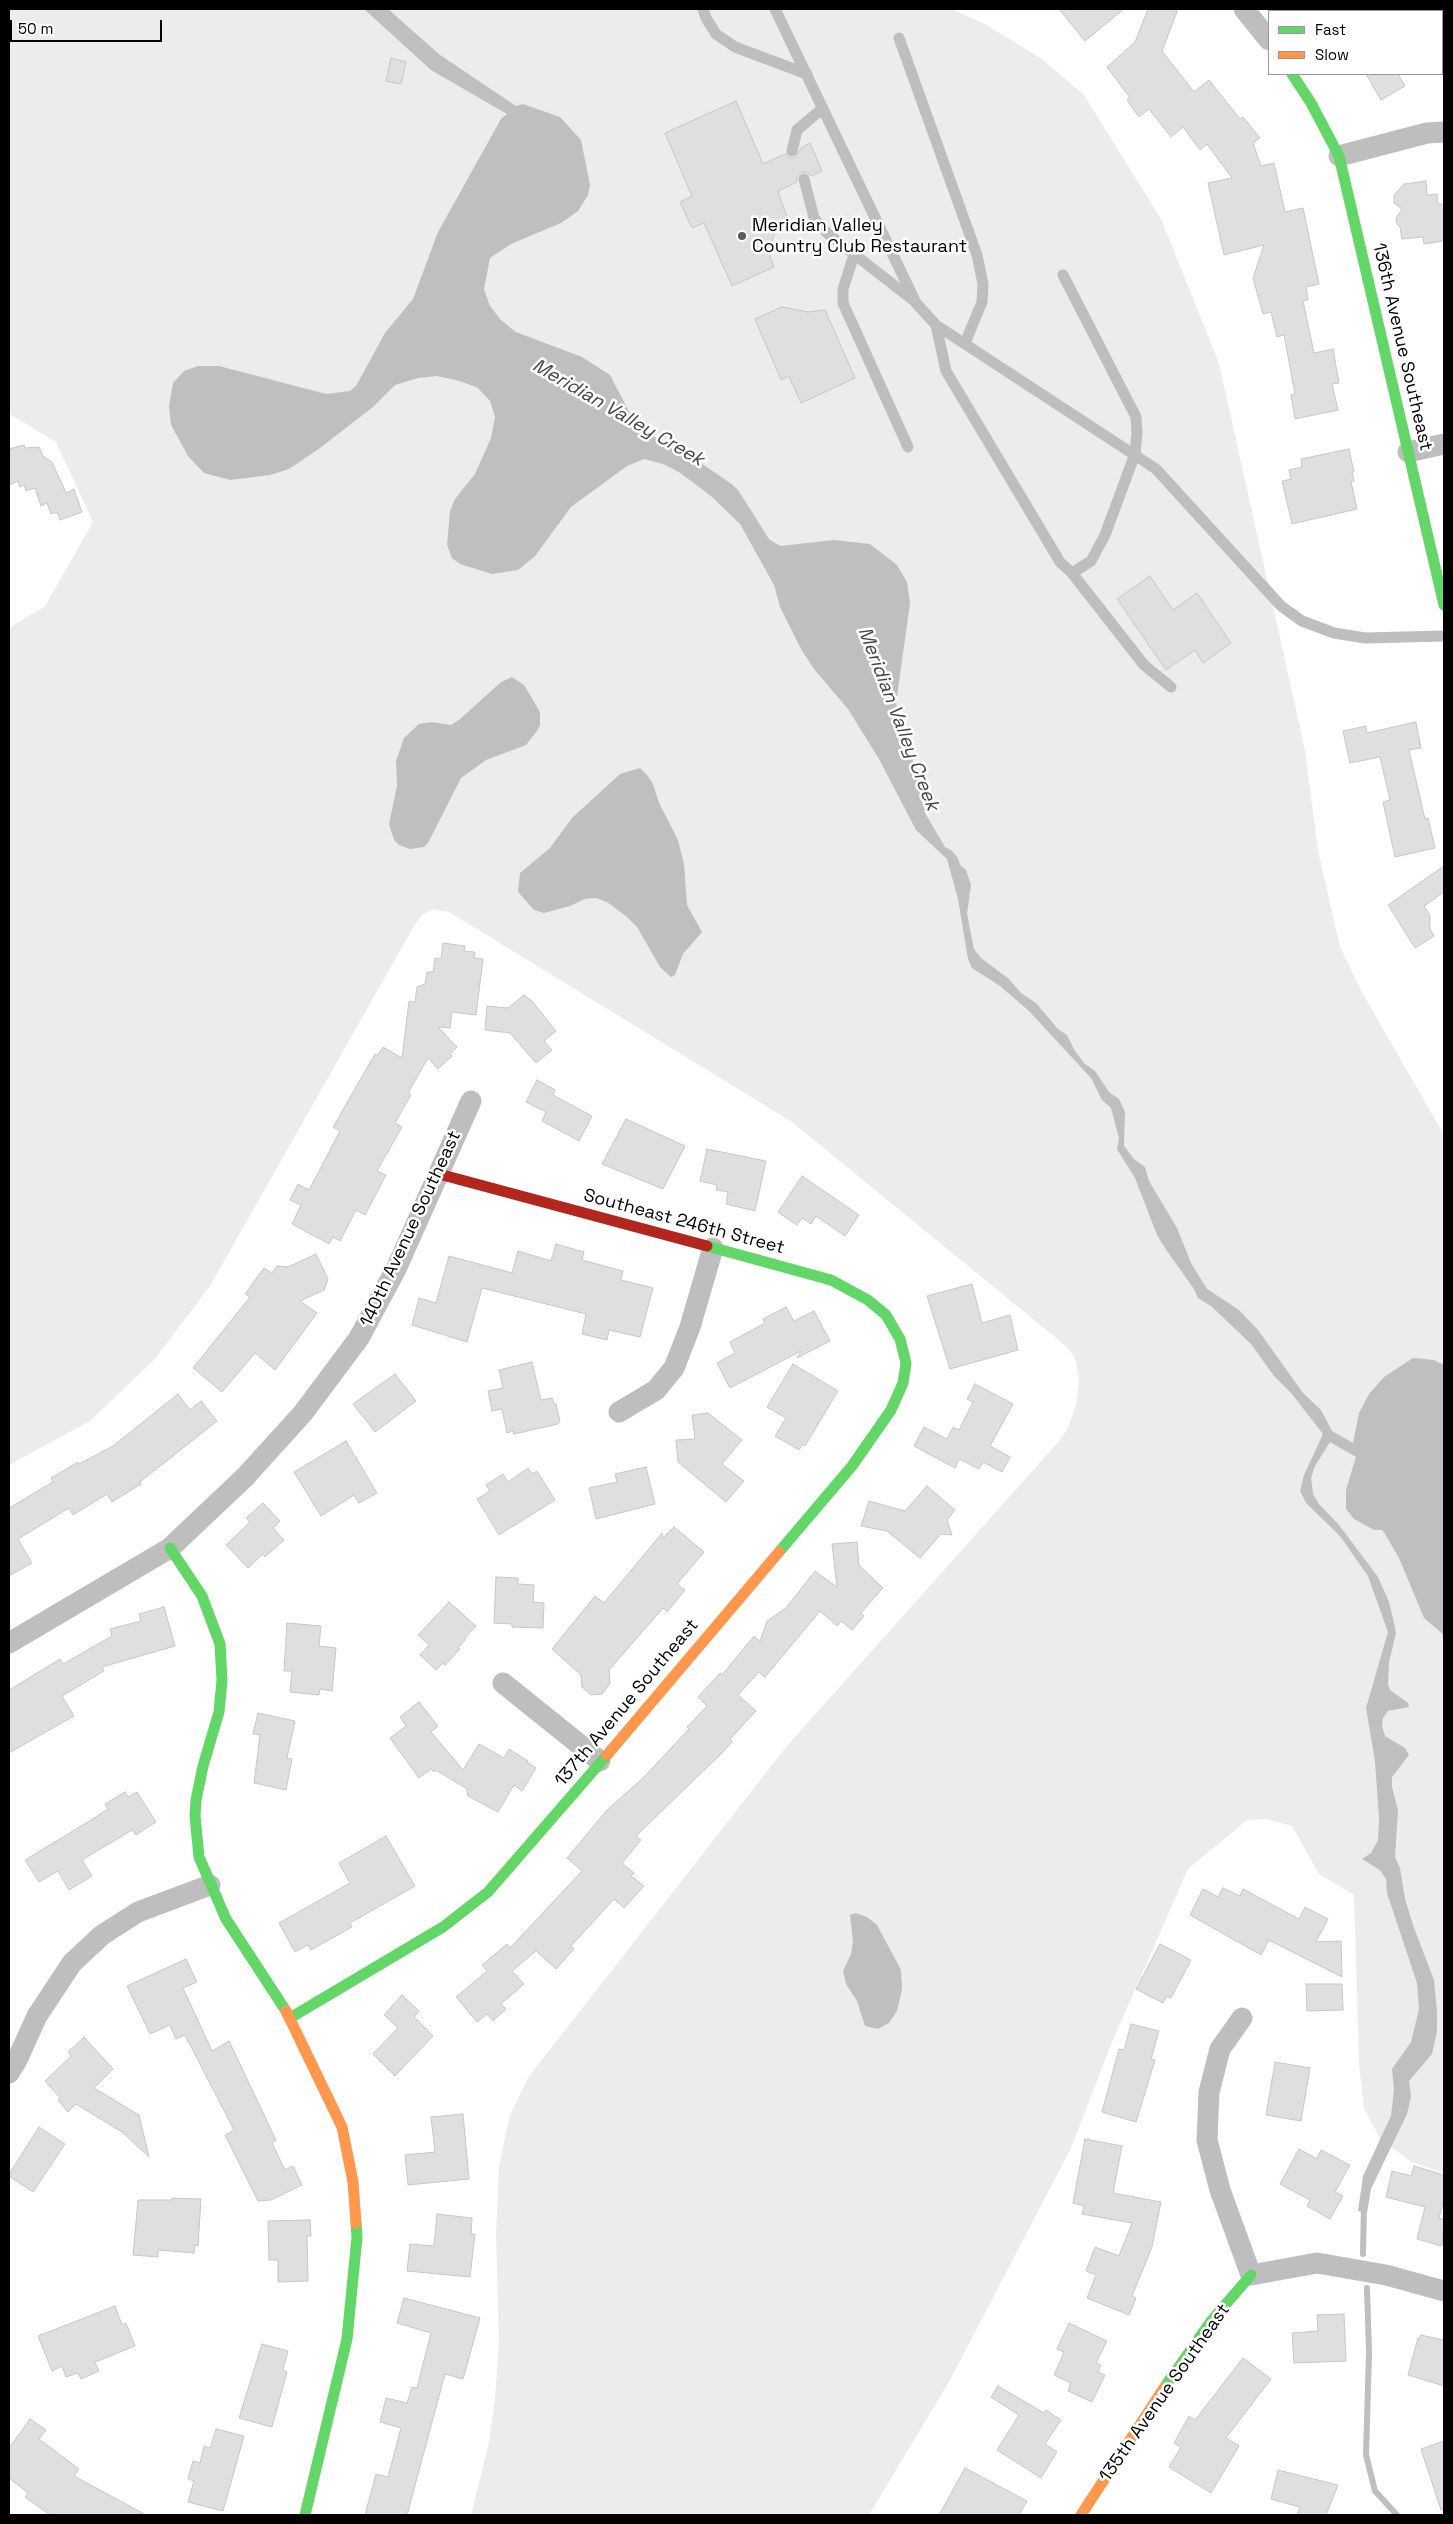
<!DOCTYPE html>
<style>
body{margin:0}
#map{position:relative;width:1453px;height:2524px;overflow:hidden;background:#fff;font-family:"Space Grotesk",sans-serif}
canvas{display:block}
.frame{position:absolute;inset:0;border:10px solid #000;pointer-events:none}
.legend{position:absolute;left:1268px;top:10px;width:175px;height:65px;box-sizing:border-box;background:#fff;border:1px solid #999;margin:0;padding:6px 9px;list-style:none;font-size:15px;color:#000}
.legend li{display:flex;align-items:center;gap:10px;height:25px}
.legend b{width:25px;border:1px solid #999}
.scale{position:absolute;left:10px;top:20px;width:152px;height:22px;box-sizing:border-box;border:2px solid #000;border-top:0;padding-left:6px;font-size:15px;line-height:18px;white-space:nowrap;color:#000;-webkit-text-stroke:4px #fff;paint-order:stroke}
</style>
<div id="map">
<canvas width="1453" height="2524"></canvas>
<div class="frame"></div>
<ul class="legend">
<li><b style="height:6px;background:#63d668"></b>Fast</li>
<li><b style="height:6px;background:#ff974d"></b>Slow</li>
</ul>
<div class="scale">50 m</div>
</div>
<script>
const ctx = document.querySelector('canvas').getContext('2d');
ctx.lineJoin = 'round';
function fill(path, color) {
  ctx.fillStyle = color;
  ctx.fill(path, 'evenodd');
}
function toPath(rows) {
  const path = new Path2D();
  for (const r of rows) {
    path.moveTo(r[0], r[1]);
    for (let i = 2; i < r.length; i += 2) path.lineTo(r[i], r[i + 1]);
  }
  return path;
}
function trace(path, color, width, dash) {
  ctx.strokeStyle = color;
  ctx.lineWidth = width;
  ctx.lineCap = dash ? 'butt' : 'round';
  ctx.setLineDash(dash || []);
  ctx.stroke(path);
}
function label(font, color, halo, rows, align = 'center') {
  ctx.font = font + ' "Space Grotesk",sans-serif';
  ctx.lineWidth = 5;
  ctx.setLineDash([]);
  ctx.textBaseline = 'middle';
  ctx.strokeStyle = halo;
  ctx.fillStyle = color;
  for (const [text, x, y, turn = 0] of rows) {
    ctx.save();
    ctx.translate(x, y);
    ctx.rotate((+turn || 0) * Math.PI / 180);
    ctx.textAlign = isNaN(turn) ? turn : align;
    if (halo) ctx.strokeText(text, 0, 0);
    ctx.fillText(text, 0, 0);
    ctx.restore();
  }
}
fill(toPath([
 [9,9,951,9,985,24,1042,59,1084,95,1161,219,1219,363,1305,750,1318,850,1340,947,1363,994,1444,1135,1444,2173,1411,2162,1380,2138,1364,2108,1359,2064,1354,1895,1319,1874,1292,1826,1266,1819,1247,1820,1188,1869,1112,2042,1071,2148,949,2382,869,2515,471,2515,488,2447,495,2400,499,2341,496,2235,499,2166,510,2115,529,2076,559,2038,786,1747,1060,1440,1068,1428,1076,1404,1079,1381,1076,1361,1071,1352,1061,1342,792,1122,449,912,432,909,422,915,414,926,210,1286,154,1360,90,1421,9,1465,9,628,45,606,93,522,56,442,9,414]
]), '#ececec');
fill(toPath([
 [364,9,388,9,440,55,516,106,523,104,560,117,581,140,590,185,588,195,578,211,561,223,511,244,490,258,484,289,490,306,501,320,516,332,582,357,610,375,635,423,646,432,701,463,730,483,738,490,769,539,775,543,781,546,834,540,870,544,897,565,907,582,910,603,896,704,912,757,925,813,945,847,951,850,958,858,960,865,966,870,971,885,967,914,974,949,981,958,1009,979,1021,993,1036,1003,1058,1029,1067,1035,1075,1051,1085,1064,1095,1071,1109,1092,1119,1099,1125,1112,1124,1146,1134,1159,1145,1167,1149,1181,1177,1228,1191,1263,1207,1289,1239,1310,1258,1330,1303,1393,1321,1410,1332,1431,1353,1443,1359,1413,1369,1394,1384,1377,1413,1358,1434,1360,1444,1365,1444,1635,1424,1618,1399,1558,1385,1534,1382,1530,1374,1530,1354,1519,1346,1509,1346,1490,1356,1457,1330,1442,1315,1466,1311,1478,1313,1494,1319,1504,1339,1525,1378,1577,1389,1602,1394,1623,1396,1633,1389,1662,1388,1684,1390,1690,1408,1703,1409,1707,1388,1711,1383,1718,1382,1726,1385,1736,1405,1748,1409,1755,1392,1777,1392,1787,1398,1810,1395,1857,1400,1868,1405,1899,1414,1928,1434,1980,1437,2011,1437,2031,1432,2054,1409,2081,1411,2097,1407,2114,1371,2189,1367,2213,1358,2211,1363,2176,1391,2116,1394,2089,1392,2069,1411,2042,1419,2009,1417,1983,1387,1893,1386,1879,1380,1870,1362,1859,1371,1853,1378,1840,1379,1819,1375,1761,1366,1708,1388,1632,1368,1576,1340,1536,1306,1503,1300,1491,1304,1475,1323,1434,1292,1394,1274,1376,1251,1344,1211,1306,1198,1298,1194,1289,1167,1251,1157,1235,1135,1178,1117,1149,1119,1138,1111,1108,1102,1100,1091,1078,1029,1011,1000,986,972,968,968,959,958,899,947,859,916,830,879,759,848,709,814,669,801,649,780,607,774,585,740,524,711,496,679,472,663,464,644,459,627,466,571,507,535,556,518,570,492,574,460,564,452,558,447,545,450,511,455,499,475,474,491,438,495,417,490,401,478,388,460,381,437,376,418,378,395,385,373,407,320,448,289,469,270,475,230,480,204,473,188,456,171,425,169,406,173,383,184,371,198,366,219,366,326,394,350,391,356,386,385,333,413,299,438,232,501,119,507,114,431,70],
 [512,677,524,685,540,712,540,725,537,731,526,745,486,760,461,778,428,843,424,847,410,849,399,845,394,840,389,824,397,786,396,761,404,738,419,724,432,722,451,725,459,720,501,682],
 [640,768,647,775,653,784,659,803,678,840,684,864,687,905,702,932,683,954,675,975,671,977,660,967,637,927,627,917,607,902,596,898,585,899,570,906,544,913,534,910,518,892,520,873,550,848,572,818,620,774],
 [856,1913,867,1917,877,1925,901,1970,902,1989,897,2011,889,2023,878,2029,865,2026,857,2001,846,1984,843,1971,851,1954,853,1941,850,1915]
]), '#bfbfbf');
trace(toPath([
 [1363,2254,1364,2205],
 [1367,2288,1369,2352,1366,2455,1375,2491,1397,2515]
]), '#bfbfbf', 6);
const building = toPath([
 [1059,9,1124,9,1085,41,1059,9],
 [1148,9,1178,9,1162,51,1194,92,1209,80,1240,119,1243,117,1260,138,1253,143,1261,166,1274,163,1285,212,1303,208,1319,284,1306,287,1308,300,1303,301,1314,353,1333,349,1339,383,1332,384,1338,410,1295,419,1291,395,1295,394,1284,335,1277,337,1271,312,1263,314,1253,278,1264,245,1224,255,1208,183,1232,178,1207,144,1200,150,1183,127,1171,137,1149,109,1139,117,1127,100,1130,98,1107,67,1135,42,1148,9],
 [391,58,406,62,401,84,386,81,391,58],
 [1366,74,1398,74,1405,86,1381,100,1366,74],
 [736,101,763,164,785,154,790,158,795,158,801,148,810,143,822,171,811,176,806,172,802,172,797,177,797,182,778,191,789,223,777,228,768,251,774,267,732,286,704,223,692,228,680,202,692,196,665,133,736,101],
 [1426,181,1427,195,1437,194,1438,204,1444,204,1444,241,1424,244,1423,237,1402,239,1400,227,1397,224,1396,218,1402,209,1394,203,1394,195,1404,184,1426,181],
 [782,307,808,312,825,310,855,378,801,403,789,376,781,380,755,319,782,307],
 [24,445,25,448,39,447,43,456,52,462,66,493,74,489,82,512,60,520,57,512,51,514,47,503,41,506,35,488,26,491,24,485,20,487,18,481,9,485,9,449,24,445],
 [1349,449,1354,472,1352,472,1354,481,1351,482,1357,509,1292,524,1282,481,1291,479,1289,470,1302,467,1301,459,1349,449],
 [1150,576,1173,610,1197,593,1231,643,1203,663,1195,650,1166,670,1117,599,1150,576],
 [1416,722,1421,748,1409,750,1425,819,1428,818,1435,848,1395,857,1383,802,1390,800,1380,757,1350,763,1343,731,1366,726,1367,733,1416,722],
 [1444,866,1444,892,1424,906,1430,915,1430,929,1434,936,1415,948,1388,905,1444,866],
 [443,943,465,946,464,951,475,952,474,958,483,959,476,1015,452,1012,450,1028,438,1027,457,1047,450,1054,452,1056,438,1069,428,1058,408,1093,411,1095,395,1123,402,1127,377,1171,386,1175,365,1215,356,1210,340,1241,333,1237,329,1244,292,1224,301,1205,290,1200,298,1184,309,1190,340,1131,333,1127,375,1054,378,1055,383,1047,402,1058,409,1001,415,1002,417,987,425,984,427,972,433,972,435,958,441,959,443,943],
 [524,995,532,1001,556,1031,544,1041,552,1050,536,1063,510,1033,485,1030,487,1006,508,1008,524,995],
 [537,1080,555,1090,553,1095,592,1116,579,1141,542,1121,546,1112,526,1102,537,1080],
 [626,1119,685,1146,663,1189,602,1164,626,1119],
 [707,1149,766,1161,755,1211,726,1204,728,1192,716,1190,717,1185,700,1181,707,1149],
 [802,1176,859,1215,845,1236,816,1216,811,1224,802,1218,797,1225,778,1212,802,1176],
 [556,1244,584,1252,582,1260,623,1271,621,1280,653,1288,640,1337,609,1330,607,1340,582,1334,586,1314,482,1288,467,1342,412,1325,419,1298,436,1303,449,1256,512,1273,518,1251,551,1261,556,1244],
 [316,1254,328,1279,324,1290,300,1301,317,1313,275,1370,255,1353,222,1392,193,1368,250,1297,245,1294,264,1268,272,1273,277,1266,288,1267,316,1254],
 [972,1284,982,1323,1010,1315,1018,1350,950,1369,927,1296,972,1284],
 [786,1307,794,1321,814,1311,830,1341,797,1358,801,1351,730,1388,717,1363,735,1353,730,1342,765,1323,763,1319,786,1307],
 [532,1362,541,1400,552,1398,554,1404,556,1404,560,1421,558,1424,514,1434,513,1431,507,1433,502,1409,492,1411,488,1391,503,1388,499,1370,532,1362],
 [793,1364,838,1391,805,1446,803,1444,799,1450,775,1436,786,1418,767,1407,793,1364],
 [395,1374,416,1401,375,1432,353,1404,395,1374],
 [975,1384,1013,1404,990,1446,1010,1457,1002,1472,983,1462,979,1469,959,1459,955,1468,914,1446,924,1427,947,1439,953,1427,959,1430,973,1402,967,1399,975,1384],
 [178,1394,190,1410,201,1401,217,1421,140,1482,141,1484,112,1502,107,1494,73,1515,69,1508,18,1539,32,1563,9,1576,9,1508,53,1482,51,1478,78,1462,79,1464,113,1446,178,1394],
 [708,1413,742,1440,722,1464,744,1481,726,1502,678,1462,676,1440,695,1439,692,1415,708,1413],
 [346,1441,377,1493,359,1503,354,1495,321,1516,294,1472,346,1441],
 [646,1467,655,1504,596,1519,589,1488,617,1482,615,1474,646,1467],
 [528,1468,532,1474,537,1471,555,1500,499,1535,477,1499,490,1491,486,1485,503,1474,508,1482,528,1468],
 [927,1486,955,1510,947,1520,952,1535,941,1534,920,1558,887,1531,861,1526,869,1501,905,1511,927,1486],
 [263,1503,280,1521,273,1528,284,1540,265,1557,263,1554,248,1568,226,1545,250,1522,246,1518,263,1503],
 [674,1527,704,1552,677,1584,685,1590,667,1612,663,1608,609,1670,610,1684,602,1694,591,1695,582,1687,581,1675,552,1649,595,1596,604,1603,662,1533,663,1538,674,1527],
 [857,1542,859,1565,883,1588,861,1613,864,1616,852,1630,841,1621,837,1626,820,1611,765,1677,759,1672,738,1695,756,1711,730,1739,732,1742,721,1754,636,1836,641,1840,622,1863,634,1873,631,1876,644,1886,624,1908,614,1899,571,1946,574,1949,556,1969,536,1951,512,1971,524,1984,501,2004,506,2009,493,2021,487,2014,477,2022,456,1997,487,1971,482,1965,507,1944,510,1948,582,1871,567,1858,607,1810,643,1778,689,1729,687,1727,707,1706,698,1697,720,1673,722,1675,754,1636,760,1641,767,1621,786,1608,815,1571,837,1587,832,1544,857,1542],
 [496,1577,518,1578,518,1584,534,1585,533,1602,544,1603,543,1628,512,1627,512,1624,494,1623,496,1577],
 [449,1602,476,1626,465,1638,466,1639,458,1648,460,1649,445,1665,443,1663,436,1670,420,1655,429,1645,418,1635,449,1602],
 [164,1607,175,1646,102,1667,104,1671,62,1696,74,1716,9,1753,9,1690,60,1659,63,1664,112,1636,110,1629,141,1621,139,1614,164,1607],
 [287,1623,321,1626,319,1646,336,1648,332,1691,320,1689,319,1695,290,1692,292,1671,284,1671,287,1623],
 [419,1702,438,1726,431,1732,463,1770,479,1744,504,1758,509,1749,528,1761,527,1762,536,1768,522,1791,514,1785,498,1812,468,1796,467,1789,436,1770,434,1772,431,1769,419,1778,390,1738,406,1726,400,1717,419,1702],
 [258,1713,295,1721,287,1758,292,1759,286,1790,254,1783,260,1735,253,1734,258,1713],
 [125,1792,128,1797,137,1792,156,1822,136,1835,132,1830,82,1860,92,1876,69,1890,58,1871,39,1882,25,1860,91,1820,108,1809,105,1804,125,1792],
 [386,1836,415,1886,350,1923,352,1927,311,1950,308,1945,295,1952,279,1923,350,1883,339,1863,386,1836],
 [1223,1888,1240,1896,1243,1889,1299,1919,1305,1907,1328,1919,1316,1942,1341,1941,1342,1977,1269,1940,1261,1955,1190,1915,1203,1889,1218,1897,1223,1888],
 [1160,1944,1191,1960,1171,1998,1167,1996,1163,2003,1136,1989,1160,1944],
 [186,1959,197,1982,183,1988,212,2051,229,2041,276,2140,272,2143,285,2170,293,2166,302,2185,271,2200,258,2201,225,2135,234,2130,185,2035,176,2039,170,2025,150,2034,127,1986,186,1959],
 [1306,1984,1342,1984,1343,2010,1307,2011,1306,1984],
 [402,1995,419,2011,414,2017,433,2036,395,2076,373,2054,398,2028,384,2015,402,1995],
 [1131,2024,1159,2031,1151,2059,1155,2060,1136,2122,1102,2112,1119,2049,1124,2050,1131,2024],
 [84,2037,113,2069,94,2088,139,2115,149,2157,122,2132,76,2104,68,2112,58,2100,60,2098,45,2081,71,2056,68,2052,84,2037],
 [1275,2062,1310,2068,1301,2121,1266,2115,1275,2062],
 [463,2114,469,2179,408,2185,405,2155,435,2152,431,2117,463,2114],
 [39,2127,65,2144,33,2192,9,2176,9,2174,39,2127],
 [1085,2139,1122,2146,1113,2193,1161,2202,1152,2247,1132,2296,1136,2298,1129,2315,1087,2298,1096,2275,1086,2271,1095,2247,1119,2256,1132,2223,1082,2214,1084,2206,1073,2203,1085,2139],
 [1299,2149,1317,2159,1321,2150,1350,2165,1335,2192,1343,2196,1330,2219,1307,2206,1310,2200,1280,2184,1299,2149],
 [1414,2166,1444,2175,1444,2199,1439,2218,1444,2220,1442,2246,1417,2239,1425,2207,1386,2197,1392,2171,1411,2176,1414,2166],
 [172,2198,201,2199,198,2246,195,2245,194,2253,158,2250,158,2257,133,2255,138,2200,172,2200,172,2198],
 [437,2214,472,2218,471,2234,475,2234,470,2277,407,2271,410,2244,434,2246,437,2214],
 [310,2220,311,2236,307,2236,308,2281,278,2282,278,2260,269,2260,268,2221,310,2220],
 [404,2298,480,2318,463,2379,445,2374,407,2515,365,2515,376,2474,388,2477,401,2428,380,2422,386,2398,407,2403,412,2387,417,2388,431,2333,397,2323,404,2298],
 [115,2306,122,2325,126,2323,135,2346,95,2362,99,2371,81,2379,78,2373,66,2377,62,2366,52,2371,38,2336,115,2306],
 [1344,2314,1346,2361,1294,2363,1292,2333,1318,2331,1317,2315,1344,2314],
 [1069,2323,1107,2341,1096,2363,1101,2365,1098,2372,1105,2375,1092,2402,1068,2391,1071,2383,1054,2375,1064,2352,1057,2349,1069,2323],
 [1421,2335,1444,2340,1444,2386,1408,2375,1418,2338,1420,2338,1421,2335],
 [262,2344,288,2351,283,2370,287,2372,272,2427,239,2418,262,2344],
 [1243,2358,1271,2379,1226,2438,1239,2446,1211,2493,1169,2467,1181,2447,1174,2443,1189,2416,1195,2420,1243,2358],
 [998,2386,1044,2413,1046,2410,1061,2420,1045,2444,1057,2452,1041,2478,997,2450,1019,2415,991,2397,998,2386],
 [30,2419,46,2430,39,2439,79,2469,74,2476,146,2515,50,2515,25,2497,28,2493,9,2478,9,2448,30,2419],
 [216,2429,244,2436,223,2511,188,2502,194,2481,188,2479,193,2461,200,2463,204,2446,210,2448,216,2429],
 [1444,2441,1444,2510,1441,2510,1421,2449,1444,2441],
 [965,2468,1027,2501,1019,2515,939,2515,965,2468],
 [1278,2470,1338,2485,1326,2515,1297,2515,1300,2507,1271,2499,1278,2470]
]);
fill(building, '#dfdfdf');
trace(building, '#c7c7c7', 1);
trace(toPath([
 [703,9,706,18,716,34,735,47,807,74],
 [775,9,916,303,936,325,1156,469,1281,606,1302,621,1334,633,1365,638,1444,636],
 [899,38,977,255,983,284,982,302,965,343],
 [792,151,797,130,823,108],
 [804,179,814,218,827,233,913,300],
 [854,255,843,289,843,303,908,447],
 [1063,275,1136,417,1137,433,1135,454,1105,535,1091,561,1072,573],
 [936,325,946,371,1060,562,1072,573,1144,665,1171,687]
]), '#bebebe', 11);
trace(toPath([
 [1244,9,1269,40],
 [1339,156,1427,133,1444,132],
 [1408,452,1444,444],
 [619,1412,656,1390,674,1368,690,1327,713,1248],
 [9,1643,170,1548,245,1477,303,1413,359,1338,396,1269,471,1101],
 [503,1683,600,1761],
 [1242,2018,1220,2049,1209,2092,1207,2140,1220,2190,1251,2275,1317,2263,1386,2275,1444,2291],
 [9,2073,17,2060,37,2016,72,1963,102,1935,138,1912,210,1885]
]), '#bebebe', 21);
trace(toPath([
 [1292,74,1311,103,1339,156,1444,605],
 [707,1246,831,1280,868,1300,886,1315,900,1339,906,1363,903,1383,891,1410,852,1466,779,1552],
 [170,1548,202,1596,220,1644,222,1680,219,1712,203,1766,196,1800,195,1816,199,1857,226,1919,286,2011],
 [290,2018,443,1927,488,1892,607,1755],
 [1164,2388,1212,2320,1251,2275],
 [305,2515,347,2339,357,2237,356,2223]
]), '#63d668', 11);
trace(toPath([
 [607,1755,779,1552],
 [286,2011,342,2127,353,2182,356,2223],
 [1081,2515,1164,2388]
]), '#ff974d', 11);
trace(toPath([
 [439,1174,707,1246]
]), '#b3261e', 11);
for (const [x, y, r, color] of [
 [742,236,5,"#595959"]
]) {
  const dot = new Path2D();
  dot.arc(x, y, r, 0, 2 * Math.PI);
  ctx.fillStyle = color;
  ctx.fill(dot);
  trace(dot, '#fff', 2);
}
label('18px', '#000', '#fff', [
 ["Meridian Valley",752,226],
 ["Country Club Restaurant",752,247]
], 'left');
label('18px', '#000', '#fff', [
 ["136th Avenue Southeast",1402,347,77],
 ["Southeast 246th Street",684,1222,15],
 ["140th Avenue Southeast",411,1229,-65],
 ["137th Avenue Southeast",627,1703,-50],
 ["135th Avenue Southeast",1165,2393,-55]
]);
label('italic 19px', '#444', '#fff', [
 ["Meridian Valley Creek",618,413,30],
 ["Meridian Valley Creek",898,719,69]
]);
</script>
